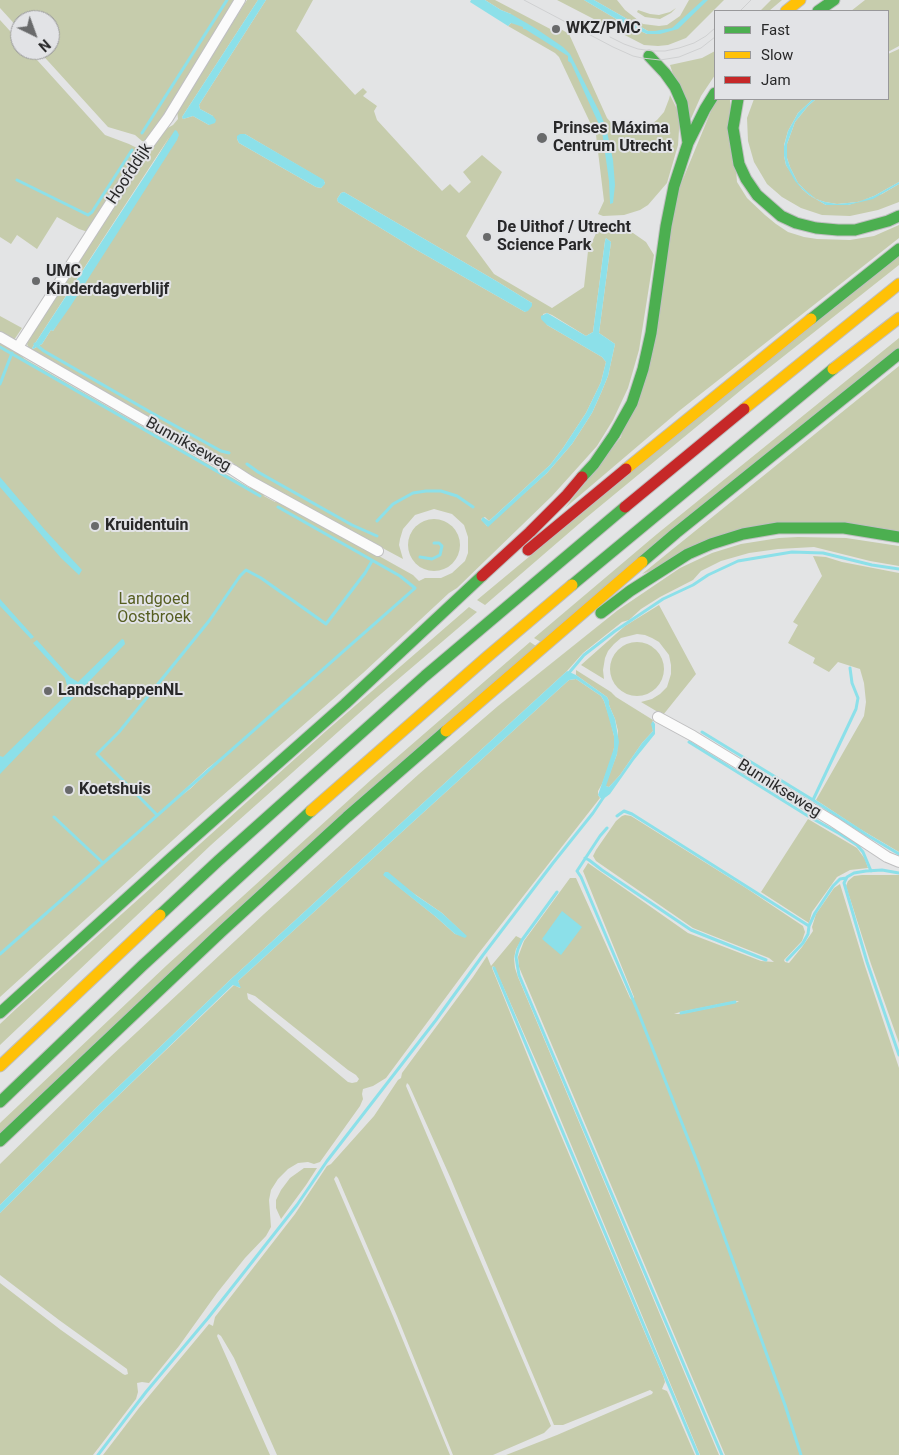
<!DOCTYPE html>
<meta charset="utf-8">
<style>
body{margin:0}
#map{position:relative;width:899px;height:1455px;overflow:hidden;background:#e3e4e5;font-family:Roboto,sans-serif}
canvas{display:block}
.legend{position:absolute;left:714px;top:10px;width:175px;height:90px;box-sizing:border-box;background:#e2e3e6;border:1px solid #98989a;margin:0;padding:6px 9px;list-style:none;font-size:15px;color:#282829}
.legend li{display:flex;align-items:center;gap:10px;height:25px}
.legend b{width:25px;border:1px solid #98989a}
.north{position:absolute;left:10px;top:10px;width:50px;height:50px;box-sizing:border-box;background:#e2e3e6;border:1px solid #98989a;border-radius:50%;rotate:138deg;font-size:14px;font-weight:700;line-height:20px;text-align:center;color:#282829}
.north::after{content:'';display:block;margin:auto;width:18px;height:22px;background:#696a6b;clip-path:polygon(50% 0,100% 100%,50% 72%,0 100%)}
</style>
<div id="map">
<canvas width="899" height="1455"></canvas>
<ul class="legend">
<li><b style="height:6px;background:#4caf50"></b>Fast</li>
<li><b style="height:6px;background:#ffc107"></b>Slow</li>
<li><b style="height:6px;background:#c62828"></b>Jam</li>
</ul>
<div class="north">N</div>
</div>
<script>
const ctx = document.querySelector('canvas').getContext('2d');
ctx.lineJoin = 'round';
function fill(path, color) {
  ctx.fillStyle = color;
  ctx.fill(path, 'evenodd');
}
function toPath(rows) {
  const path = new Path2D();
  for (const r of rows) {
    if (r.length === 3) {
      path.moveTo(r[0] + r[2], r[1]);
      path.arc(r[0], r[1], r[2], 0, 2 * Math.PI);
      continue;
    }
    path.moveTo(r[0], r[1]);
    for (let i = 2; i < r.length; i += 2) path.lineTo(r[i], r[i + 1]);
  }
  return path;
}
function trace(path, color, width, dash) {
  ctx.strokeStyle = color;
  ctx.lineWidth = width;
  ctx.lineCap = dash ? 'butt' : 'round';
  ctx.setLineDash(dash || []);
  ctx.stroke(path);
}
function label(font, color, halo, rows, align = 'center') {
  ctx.font = font + ' Roboto,sans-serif';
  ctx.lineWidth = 4;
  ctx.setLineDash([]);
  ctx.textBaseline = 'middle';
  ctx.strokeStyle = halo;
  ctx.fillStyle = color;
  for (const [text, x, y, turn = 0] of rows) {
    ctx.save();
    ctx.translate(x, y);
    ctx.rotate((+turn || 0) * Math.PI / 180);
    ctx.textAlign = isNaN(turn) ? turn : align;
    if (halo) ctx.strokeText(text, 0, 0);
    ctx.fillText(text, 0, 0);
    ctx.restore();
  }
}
fill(toPath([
 [0,0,236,0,149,138,145,142,142,141,135,135,108,127,38,50,50,50,50,20,20,20,20,30,0,8],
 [247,0,258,0,182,117,183,119,193,116,209,125,213,116,200,109,199,105,266,0,313,0,296,31,355,95,363,88,367,92,363,96,377,106,374,111,377,120,442,191,450,184,459,193,471,182,463,172,482,155,502,172,466,236,494,274,552,308,584,287,588,251,590,247,591,242,593,240,597,231,609,230,625,231,633,233,646,242,654,255,639,350,628,388,613,420,597,446,552,496,457,588,449,593,363,673,206,810,0,997,0,341,9,346,25,359,250,488,250,483,262,492,264,496,275,502,281,502,284,503,413,575,419,581,425,578,441,578,452,573,465,561,468,553,468,537,464,525,452,514,434,509,415,515,403,529,400,539,399,545,403,559,250,477,233,463,224,461,29,349,27,344,31,335,116,201,164,130,173,125,178,119,177,109],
 [241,134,245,134,323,180,325,183,321,188,316,187,239,143,237,139],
 [170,136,53,331,51,330,42,344,33,349,32,348],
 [344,192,498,282,532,303,525,312,415,249,338,202,337,199,341,193],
 [606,238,611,242,599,333,615,344,608,376,601,393,592,413,572,444,547,473,487,526,481,519,485,517,489,521,550,465,563,448,586,413,601,382,606,362,602,357,547,325,543,314,547,313,552,315,586,336,593,332,605,241],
 [228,753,190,789,166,807,208,768],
 [485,0,495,0,556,32,559,28,569,34,607,118,614,126,622,129,631,129,650,125,657,120,664,112,669,99,670,95,680,115,678,145,667,183,648,205,640,210,624,215,603,216,598,214,604,201,596,135,559,57,555,53,508,26,511,23,511,14,501,10],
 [557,0,584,0,623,23,647,34,648,31,594,0,617,0,625,10,643,24,659,26,667,25,680,16,689,0,724,0,686,38,668,45,658,46,644,45],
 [771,0,782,0,769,11,760,11],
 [865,0,899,0,899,46,888,52,888,11,851,11],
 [676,8,671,13,660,19,645,17,637,12,638,10,650,14,659,15,670,12],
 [0,20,20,42,20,50,28,50,105,135,129,144,137,148,138,151,88,231,85,231,79,229,57,217,37,249,17,235,11,244,0,237],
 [899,49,899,182,874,196,858,202,837,204,825,202,816,199,808,193,798,183,790,167,787,158,787,144,795,122,808,106,816,99,888,99,888,54],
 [715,51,715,75,701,96,689,123,670,65,702,58],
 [716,99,730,99,737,182,747,198,765,215,776,224,788,232,804,237,817,239,850,240,874,236,899,225,899,238,679,411,565,508,621,437,678,191],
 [754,99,813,99,798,113,788,131,784,145,784,156,786,165,802,189,809,195,826,205,848,205,882,194,899,184,899,202,878,210,850,216,822,215,801,208,782,197,767,184,754,162,748,141,747,118],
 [899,256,899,265,746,386,587,517,485,605,477,600,660,448],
 [0,316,22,328,14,340,0,332],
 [899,338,899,349,541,642,534,638,657,534],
 [899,366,899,531,783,523,642,574],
 [434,545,26],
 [798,537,846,538,899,546,899,566,870,561,814,547,778,549,749,553,721,561,701,571,693,580,660,597,641,609,629,620,622,622,583,653,567,671,230,980,95,1109,0,1205,0,1164,109,1058,264,914,419,774,498,706,618,610,680,568,712,553,741,544,779,538],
 [813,556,826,557,842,562,899,573,899,852,860,829,816,800,864,716,866,702,864,683,860,669,838,662,829,672,813,663,815,658,788,643,798,625,793,622,822,576],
 [659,605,696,674,663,715,641,702,652,699,660,694,667,687,671,674,671,665,669,655,659,642,652,638,645,635,637,634,621,638,614,644,608,651,605,658,603,670,604,679,581,665,625,626],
 [469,607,477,612,375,699,211,845,0,1045,0,1024,17,1008,326,731],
 [530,642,536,646,0,1134,0,1123,167,965,372,779],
 [637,669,27],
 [576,670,611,692,616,697,653,720,652,724,653,731,642,743,620,775,609,787,605,786,617,754,618,731,615,719,609,705,609,701,607,697,576,675],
 [576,679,601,696,604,701,610,719,614,736,614,748,612,758,602,784,598,791,598,795,600,798,478,954,386,1078,373,1086,363,1089,362,1094,363,1099,360,1106,320,1162,314,1164,308,1162,298,1163,288,1169,278,1179,271,1190,269,1200,271,1227,266,1236,245,1258,217,1293,179,1346,149,1383,142,1382,137,1383,138,1392,136,1399,93,1455,0,1455,0,1283,61,1330,123,1374,125,1375,128,1374,127,1369,59,1320,0,1275,0,1213,99,1114,234,985,240,988,238,981,569,680],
 [384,873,442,913,466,936,455,934,436,917,384,875],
 [247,993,255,996,348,1070,356,1075,359,1079,357,1082,352,1083,348,1082,248,999],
 [625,815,631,816,746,888,803,926,805,932,802,941,784,960,785,962,789,963,802,947,813,931,812,927,816,914,834,888,840,884,865,966,899,1068,899,1455,725,1455,519,967,518,957,524,941,570,878,576,878,630,998,634,1002,634,997,583,871,588,863,688,933,761,961,774,962,769,958,693,928,596,861,593,856,596,850,616,821,622,816],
 [735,1001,739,1001,735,1003,681,1014,674,1014,680,1012],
 [808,819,857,848,865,859,868,868,850,870,837,877,812,912,809,923,761,892],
 [862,875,899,875,899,1043,871,964,846,886,848,881,854,876],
 [516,936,522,939,516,949,514,958,515,968,518,977,719,1455,700,1455,543,1077,495,968,493,966,492,968,537,1079,664,1378,665,1382,662,1389,667,1391,669,1395,695,1455,506,1455,557,1435,652,1394,653,1392,650,1390,563,1425,554,1425,451,1179,409,1085,407,1083,406,1086,551,1426,544,1433,493,1455,453,1455,397,1316,338,1178,336,1176,334,1179,393,1316,450,1455,277,1455,234,1358,221,1336,218,1334,217,1336,270,1455,103,1455,139,1408,209,1324,213,1326,215,1317,295,1214,327,1166,331,1164,374,1116,398,1080,401,1078,402,1073,473,977,487,956,491,966],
 [304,1168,317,1168,306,1185,281,1219,276,1208,276,1200,281,1190,290,1178]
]), '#c6ccac');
fill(toPath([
 [258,0,266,0,199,105,200,109,213,116,216,120,215,123,209,125,193,116,183,119,182,117],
 [471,0,485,0,501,10,511,14,535,28,563,47,570,54,599,111,606,127,613,160,615,185,613,203,610,204,610,202,609,181,602,131,571,63,568,61,568,56,525,29,523,29,523,27,511,23,508,26,470,2],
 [584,0,594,0,648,31,655,31,672,28,703,0,708,0,678,29,660,34,647,34,623,23],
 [813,99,816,99,808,106,795,122,787,144,787,158,790,167,798,183,803,188,816,199,825,202,837,204,858,202,874,196,899,182,899,184,873,199,848,205,826,205,809,195,802,189,795,181,786,165,784,156,784,146,788,131,798,113],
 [175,130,177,131,179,135,177,140,70,307,53,331,51,330,42,344,33,349,32,348],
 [240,134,245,134,324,180,325,184,321,188,316,187,239,143,237,139,237,136],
 [344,192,498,282,532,303,532,306,528,311,525,312,415,249,338,202,337,199,341,193],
 [606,238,611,242,599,333,615,344,608,376,601,393,592,413,572,444,547,473,488,527,481,520,483,517,489,521,550,465,563,448,586,413,601,382,606,362,602,357,547,325,541,319,541,316,547,313,586,336,593,332,605,241],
 [0,477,45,530,82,570,79,575,61,558,0,487],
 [0,599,34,637,31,639,0,606],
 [122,639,124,640,125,644,0,774,0,756,3,757,65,696,68,689,65,678,33,643,37,640,70,677,78,682],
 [567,671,576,675,607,697,609,701,609,705,615,719,619,742,617,754,606,786,609,787,620,775,642,743,653,731,651,724,653,721,655,724,655,734,634,760,610,794,602,800,598,795,614,748,614,736,604,701,601,696,576,679,569,680,238,981,241,988,233,985,99,1114,0,1213,0,1205,95,1109,230,980],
 [385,872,388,872,417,896,442,913,467,936,465,938,455,934,436,917,383,875],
 [562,911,582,927,561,955,542,939]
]), '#8ce0e9');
trace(toPath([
 [142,133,227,0],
 [17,180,88,215,92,212,132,150],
 [35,344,44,351,152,413,221,451,229,453],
 [0,347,260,496],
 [0,384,12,353],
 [247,464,258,472,352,525,377,536],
 [377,521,393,504,413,493,426,491,441,491,457,496,473,507],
 [420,557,432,559,440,555,442,546,439,543,434,543],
 [568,674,584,655,615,631,663,599,693,585,708,575,738,561,792,552,823,553,872,565,899,569],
 [702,732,813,800,856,709,858,698,852,683,850,668],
 [689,742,808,816,840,834,857,845,863,852,871,871],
 [813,800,867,835,899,854],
 [157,815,97,754,119,732,209,621,240,576,246,570,261,578,326,624,365,573,372,561],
 [617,816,624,811,632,814,809,926],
 [54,817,103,863],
 [607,828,600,836,577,871,581,877,639,1014,698,1164,785,1405,801,1455],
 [585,858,589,860,602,870,691,930,766,960],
 [899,873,882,870,866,871,854,873,847,877,844,883,867,962,899,1055],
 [557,892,522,940,518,949,516,957,519,975,722,1455],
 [0,954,415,588,400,576,278,507],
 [787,960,803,943,808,934,809,926,815,913,833,886,840,879,846,878],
 [494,968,698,1455],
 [681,1013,735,1002],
 [98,1455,146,1392,208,1318,297,1205,327,1161,436,1020,483,955,553,863,593,813,603,798]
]), '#8ce0e9', 3);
const street = toPath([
 [0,337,142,419,233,470,250,481,378,551],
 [18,347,146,148,168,118,240,0],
 [658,717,693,736,834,822,887,857,899,862]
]);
const fast = toPath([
 [818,11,834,0],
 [649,56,665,73,675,87,682,103,688,143],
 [738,99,733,128,739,164,746,179,757,195,781,216,796,223,816,228,838,230,855,230,888,221,899,216],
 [811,319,899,249],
 [582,477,594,464,614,435,632,403,643,369,651,333,666,226,674,186,688,143,705,109,715,93],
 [642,562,676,533,899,354],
 [572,585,833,369],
 [601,613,630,591,688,554,711,544,743,534,778,528,844,528,899,537],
 [160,915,218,861,425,676,625,507],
 [0,1013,171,858,345,704,482,576],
 [0,1102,142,966,311,811],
 [0,1141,221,932,347,817,446,731]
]);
const slow = toPath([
 [786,11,800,0],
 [833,369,899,318],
 [744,409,899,284],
 [626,469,811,319],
 [446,731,642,562],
 [311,811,487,657,572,585],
 [0,1066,160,915]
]);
const jam = toPath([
 [625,507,744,409],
 [528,550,626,469],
 [482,576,530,532,566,496,582,477]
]);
trace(street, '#bfbfc0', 12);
trace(fast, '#bfbfc0', 13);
trace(slow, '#bfbfc0', 13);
trace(jam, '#bfbfc0', 13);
trace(street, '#fbfbfb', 10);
trace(fast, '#4caf50', 11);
trace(slow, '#ffc107', 11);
trace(jam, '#c62828', 11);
trace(toPath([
 [524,0,613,47,633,56,642,58,660,60,679,57,701,48,715,37],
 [740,11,751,0],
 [610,37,624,44,638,49,653,51,665,51,679,48,694,43,706,36,715,28]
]), '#cfd0d1', 1);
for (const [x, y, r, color] of [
 [556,29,5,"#696a6b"],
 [542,138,6,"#696a6b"],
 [487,237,5,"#696a6b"],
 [36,281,5,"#696a6b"],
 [95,526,5,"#696a6b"],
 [48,691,5,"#696a6b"],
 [69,790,5,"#696a6b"]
]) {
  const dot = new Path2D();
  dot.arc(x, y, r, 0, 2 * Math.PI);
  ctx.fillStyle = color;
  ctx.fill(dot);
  trace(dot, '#e2e3e6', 2);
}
label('bold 16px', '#282829', '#e2e3e6', [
 ["WKZ/PMC",566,29],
 ["Prinses Máxima",553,129],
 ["Centrum Utrecht",553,147],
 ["De Uithof / Utrecht",497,228],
 ["Science Park",497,246],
 ["UMC",46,272],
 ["Kinderdagverblijf",46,290],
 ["Kruidentuin",105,526],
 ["LandschappenNL",58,691],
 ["Koetshuis",79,790]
], 'left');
label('16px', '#282829', '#e2e3e6', [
 ["Hoofddijk",130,174,-57],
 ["Bunnikseweg",188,445,29],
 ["Bunnikseweg",779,789,32]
]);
label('16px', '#565e21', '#e2e3e6', [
 ["Landgoed",154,600],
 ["Oostbroek",154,618]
]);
</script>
